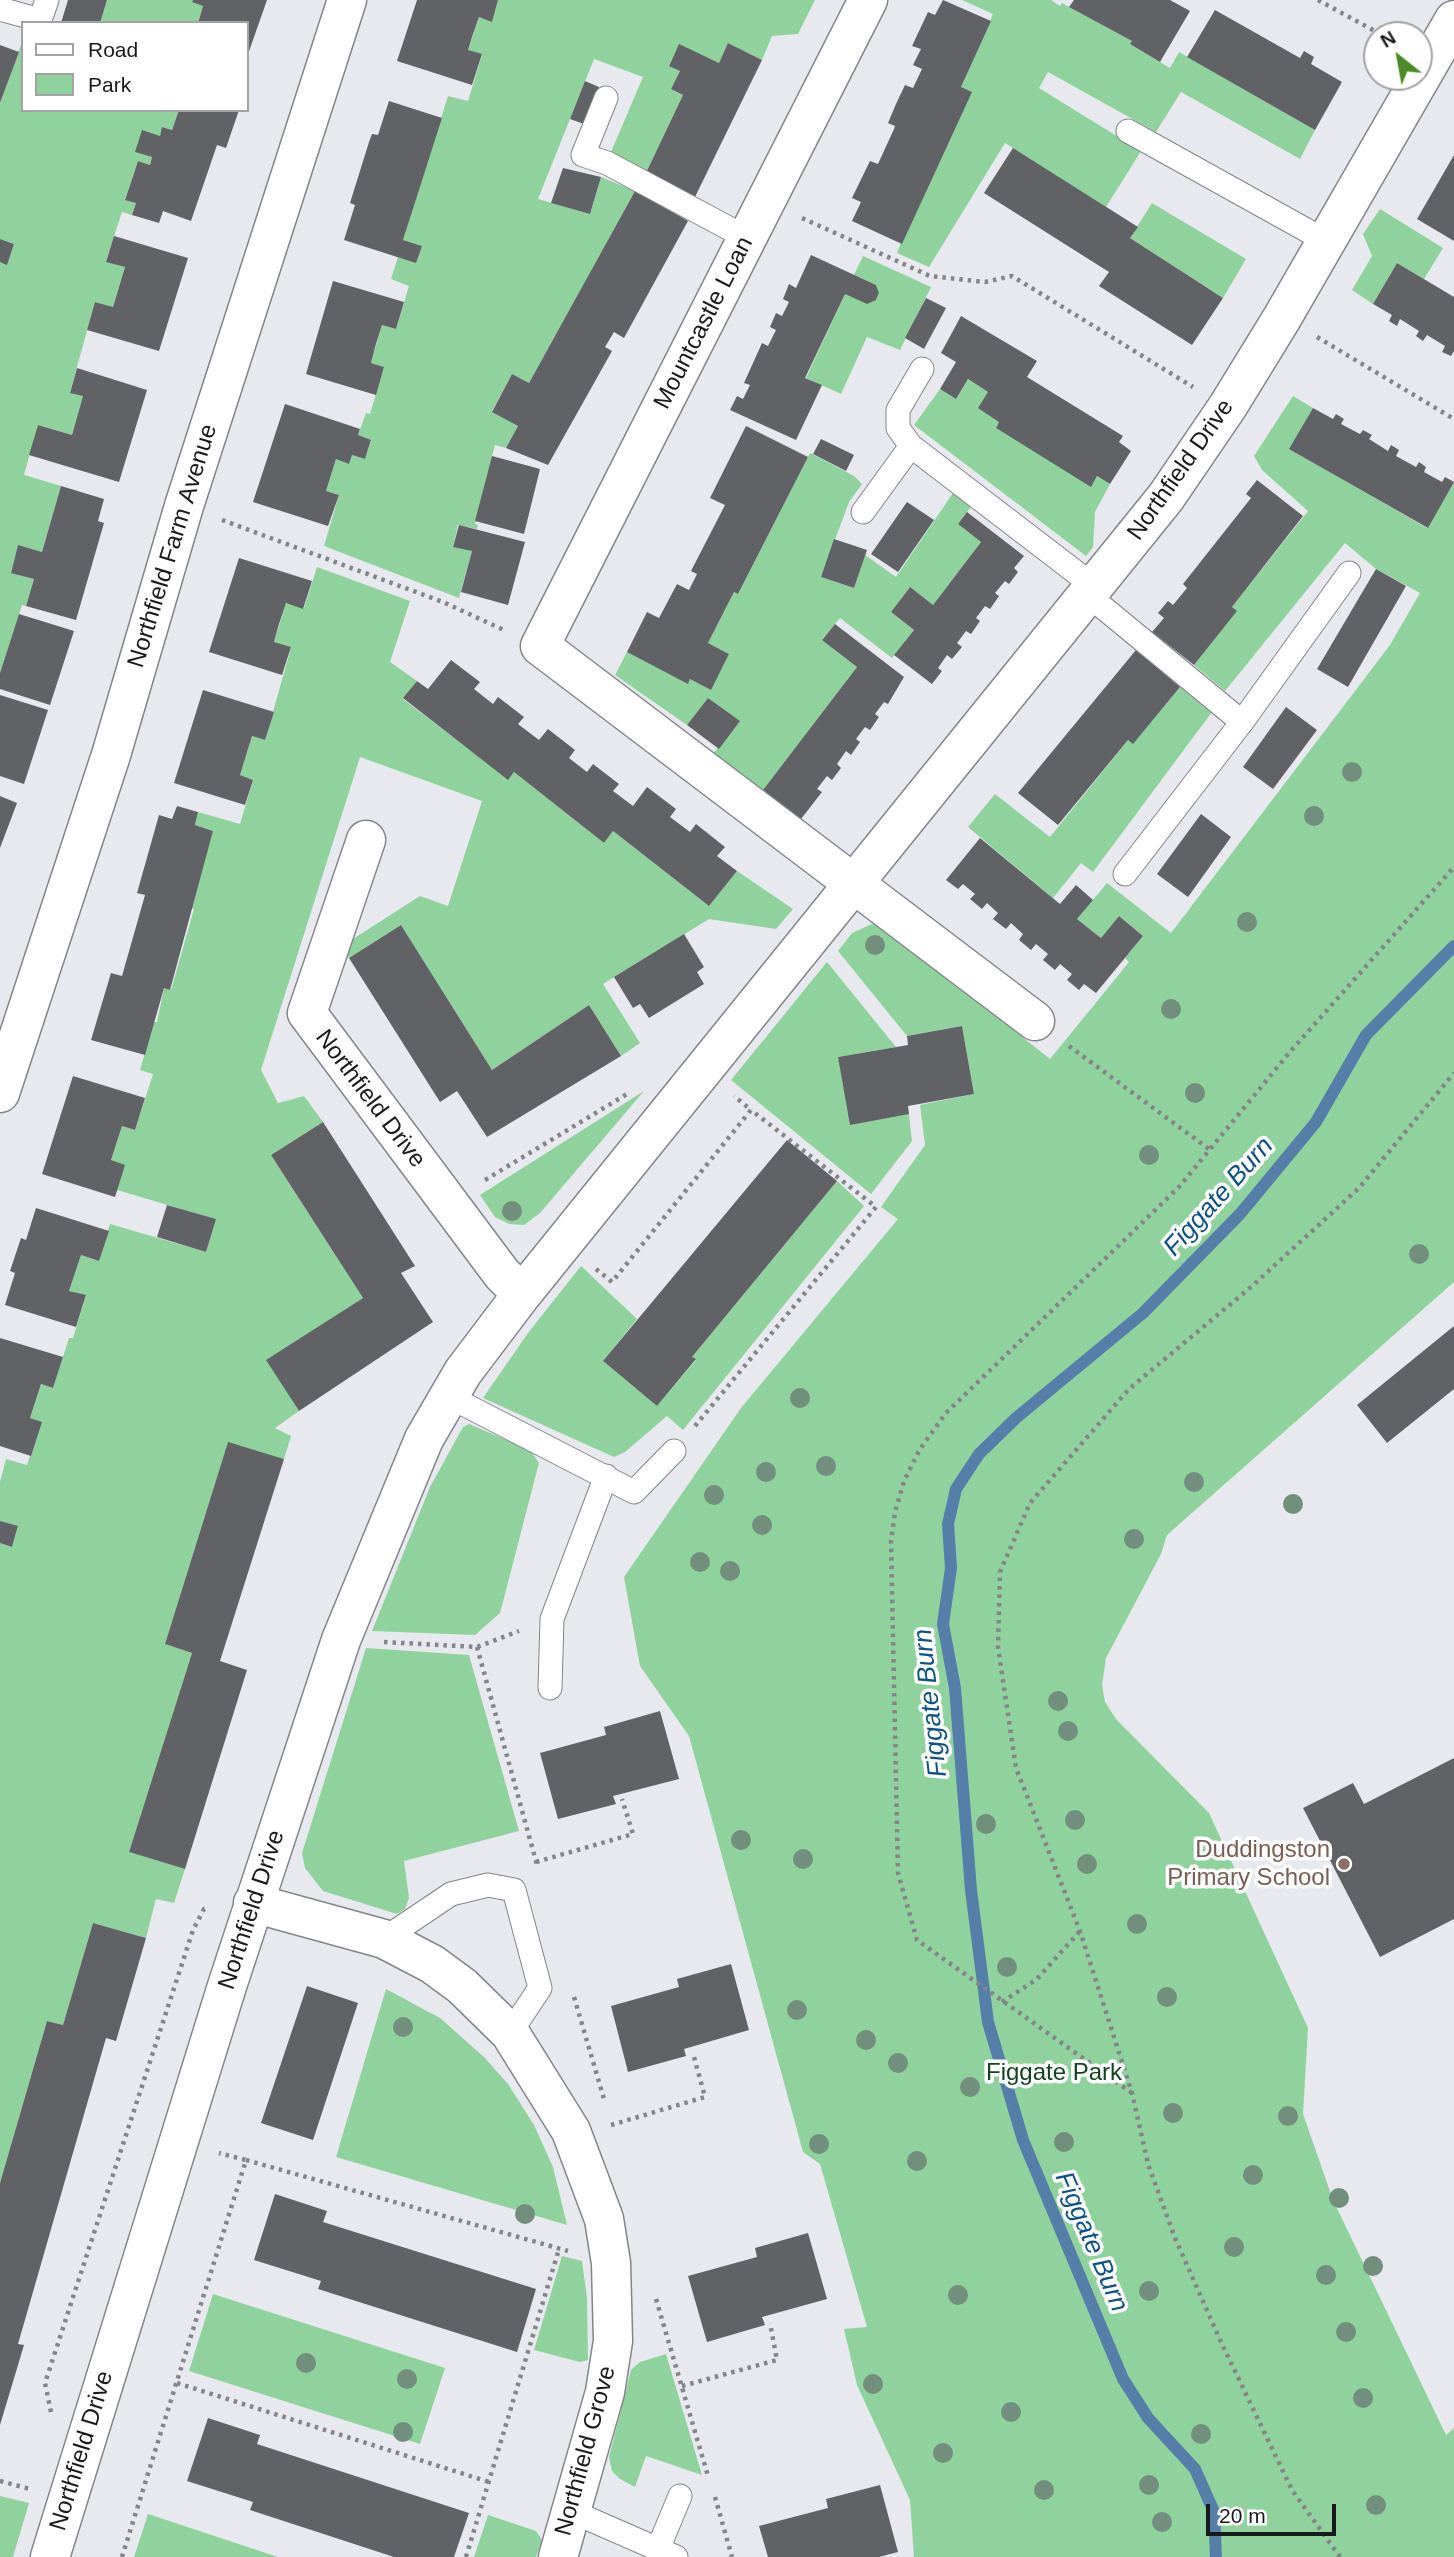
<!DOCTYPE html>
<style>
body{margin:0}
#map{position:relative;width:1454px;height:2557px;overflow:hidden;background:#e7e9ee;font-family:Arial,sans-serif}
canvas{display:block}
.legend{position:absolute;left:21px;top:21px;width:228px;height:91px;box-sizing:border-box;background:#fff;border:2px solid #a3a3a4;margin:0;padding:9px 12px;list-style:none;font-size:21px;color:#191a1c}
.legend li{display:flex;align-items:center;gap:14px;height:35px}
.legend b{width:35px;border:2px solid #a3a3a4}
.north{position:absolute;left:1363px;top:21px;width:70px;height:70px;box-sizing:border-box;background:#fff;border:2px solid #a3a3a4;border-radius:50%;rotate:329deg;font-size:19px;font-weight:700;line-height:28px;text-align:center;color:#191a1c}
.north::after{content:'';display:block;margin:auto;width:24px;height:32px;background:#4d8a29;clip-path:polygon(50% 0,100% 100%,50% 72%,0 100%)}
.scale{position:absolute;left:1206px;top:2504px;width:130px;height:32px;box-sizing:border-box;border:4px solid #191a1c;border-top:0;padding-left:9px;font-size:21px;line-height:24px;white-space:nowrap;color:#191a1c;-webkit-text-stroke:5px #fff;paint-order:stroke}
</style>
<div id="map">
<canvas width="1454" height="2557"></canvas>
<ul class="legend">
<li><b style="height:9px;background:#fff"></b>Road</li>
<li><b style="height:19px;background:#90d29d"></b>Park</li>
</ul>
<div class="north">N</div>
<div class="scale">20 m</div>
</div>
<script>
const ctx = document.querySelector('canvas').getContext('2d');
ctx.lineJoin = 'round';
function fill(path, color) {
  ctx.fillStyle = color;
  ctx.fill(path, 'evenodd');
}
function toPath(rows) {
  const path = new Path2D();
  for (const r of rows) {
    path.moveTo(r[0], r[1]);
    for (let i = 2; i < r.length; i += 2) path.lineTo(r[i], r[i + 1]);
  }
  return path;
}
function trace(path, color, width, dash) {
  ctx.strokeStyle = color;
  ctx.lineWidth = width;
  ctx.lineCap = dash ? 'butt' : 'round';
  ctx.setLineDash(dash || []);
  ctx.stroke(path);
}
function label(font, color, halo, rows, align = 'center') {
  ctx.font = font + ' Arial,sans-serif';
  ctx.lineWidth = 7;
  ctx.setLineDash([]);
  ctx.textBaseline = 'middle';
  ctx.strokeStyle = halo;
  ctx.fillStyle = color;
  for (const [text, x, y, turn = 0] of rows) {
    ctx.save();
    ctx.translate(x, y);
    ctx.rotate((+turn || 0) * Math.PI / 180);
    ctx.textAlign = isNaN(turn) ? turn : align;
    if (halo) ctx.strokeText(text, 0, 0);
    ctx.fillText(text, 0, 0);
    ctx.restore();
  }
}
fill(toPath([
 [107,0,193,0,203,6,198,23,100,23],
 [498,0,815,0,798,34,772,36,762,60,728,43,719,63,679,45,669,65,680,71,671,89,683,95,645,175,611,152,643,77,594,59,538,199,590,214,601,177,635,191,529,383,512,374,492,411,518,426,506,448,495,445,475,524,478,525,477,529,458,525,453,546,472,551,459,598,324,546,339,495,326,491,336,459,349,464,352,455,365,459,371,441,358,435,366,413,370,414,384,367,371,363,382,325,396,329,409,286,391,279,398,257,422,246,403,240,448,96,468,101,482,55,468,50,479,17,492,21],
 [962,0,1051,0,1060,6,1062,3,1132,41,1130,44,1170,68,1179,52,1315,130,1300,159,1181,92,1156,132,1048,72,1039,88,1141,151,1106,207,1005,143,929,267,897,253,961,87,993,14],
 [23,39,23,110,179,110,172,130,163,127,160,136,136,152,152,157,150,165,138,161,125,199,136,203,132,215,122,212,106,261,125,267,113,307,95,302,70,392,83,396,72,435,38,425,24,475,61,486,42,552,18,546,11,572,34,579,26,606,22,605,0,673,0,262,7,264,14,244,0,239,0,104],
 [1152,203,1246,259,1223,298,1130,238],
 [1380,209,1443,248,1424,279,1397,263,1373,304,1352,290,1372,256,1363,234],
 [863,256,931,287,900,350,867,337,841,394,806,378,845,294,876,300,879,293,876,285,854,275],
 [968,379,988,392,999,422,996,428,1091,486,1097,476,1110,484,1095,512,1093,547,1086,556,914,425,940,389,956,399],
 [1293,396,1313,408,1290,449,1427,528,1454,482,1454,1282,1167,1535,1161,1554,1106,1658,1102,1685,1105,1702,1116,1719,1209,1813,1308,2028,1303,2114,1333,2200,1446,2435,1454,2428,1454,2557,914,2557,910,2500,857,2385,844,2329,867,2327,820,2164,803,2152,689,1736,640,1666,624,1577,741,1408,898,1219,881,1207,925,1145,920,1105,974,1094,962,1026,907,1036,838,951,852,933,872,924,884,927,1050,1059,1129,962,1125,958,1143,936,1119,916,1101,938,1077,919,1107,883,1171,933,1390,645,1420,593,1376,569,1345,543,1225,691,1194,665,1236,611,1232,607,1308,511,1262,470,1254,456],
 [810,453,854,476,862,484,849,502,821,577,854,588,865,555,896,577,955,490,974,503,958,524,981,542,933,605,909,588,891,612,914,630,892,658,840,618,822,639,857,667,763,790,712,755,739,721,708,698,687,725,615,675,627,652,688,683,690,679,711,689,729,654,708,643,734,592,738,594],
 [317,567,410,601,390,662,417,681,403,699,508,779,514,772,604,843,613,831,709,906,737,871,793,909,776,929,709,919,603,984,640,1043,621,1056,589,1005,492,1070,401,925,349,958,342,946,420,896,448,906,482,801,360,757,261,1070,278,1103,304,1096,323,1122,271,1155,363,1298,267,1360,299,1411,275,1428,291,1436,284,1459,228,1443,165,1644,192,1653,129,1852,185,1869,174,1903,156,1899,146,1938,93,1923,63,2025,47,2021,0,2183,0,1543,12,1547,18,1527,0,1521,0,1482,6,1459,27,1465,41,1422,30,1418,41,1384,53,1388,69,1338,73,1338,86,1296,69,1291,81,1255,99,1261,110,1224,206,1252,215,1219,117,1190,111,1160,122,1126,135,1130,153,1074,140,1070,154,1022,157,1022,164,988,171,990,194,909,190,908,213,831,195,825,198,812,240,824,253,780,240,775,252,736,265,740,291,648,274,642,286,603,304,608],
 [1180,687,1212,712,1093,872,1081,863,1053,898,968,827,995,794,1050,837,1128,740,1133,743],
 [827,962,896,1047,838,1057,909,1114,912,1141,871,1194,731,1080],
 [644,1091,540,1213,524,1225,509,1224,495,1217,480,1195],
 [837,1181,864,1206,683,1430,667,1416,625,1452,614,1457,483,1398,528,1333,581,1266,637,1319,603,1361,657,1406,696,1360,692,1357],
 [469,1424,530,1450,539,1463,500,1613,475,1635,372,1631,430,1487,463,1427],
 [366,1648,469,1655,519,1831,404,1861,409,1898,405,1909,397,1914,323,1891,305,1868,302,1853],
 [386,1989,440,2018,484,2057,508,2084,534,2125,553,2167,567,2225,336,2157],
 [562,2256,582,2261,587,2298,588,2360,580,2362,534,2350],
 [213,2294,445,2368,420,2444,189,2371],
 [666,2354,702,2475,646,2456,635,2487,620,2479,612,2471,609,2457,631,2370,640,2362],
 [0,2496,29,2503,13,2557,0,2557],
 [148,2514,278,2557,134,2557],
 [488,2515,536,2531,542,2540,536,2557,474,2557]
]), '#90d29d');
trace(toPath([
 [1216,2557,1214,2512,1195,2469,1148,2418,1123,2379,1023,2140,988,2022,971,1890,955,1688,943,1624,951,1568,948,1524,956,1489,979,1454,1016,1418,1143,1313,1240,1214,1316,1122,1366,1035,1454,946]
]), '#557fa8', 12);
fill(toPath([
 [68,0,107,0,100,23,61,23],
 [193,0,267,0,247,57,247,23,198,23,203,6,192,2],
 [417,0,498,0,492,22,479,17,473,34,468,50,482,54,472,85,397,61],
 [943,0,991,21,961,87,972,92,902,244,852,221,861,202,852,198,870,161,878,164,894,129,895,126,888,123,896,104,905,85,913,88,922,69,913,65,921,49,912,46,928,12,935,15],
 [1074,0,1170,0,1190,11,1160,62,1130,44,1132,41,1069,7],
 [1215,10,1300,58,1304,51,1314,57,1311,64,1342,82,1315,130,1187,57],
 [728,43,762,60,694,199,645,175,683,95,671,89,680,71,669,66,679,44,719,63],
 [0,45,19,52,0,103],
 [585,81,599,87,584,124,570,119],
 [389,101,442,118,403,240,422,246,416,263,344,240,355,205,350,203,369,142,372,134,378,135],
 [179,110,239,110,226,148,217,145,191,221,163,211,159,223,132,215,136,203,125,200,138,161,150,165,152,157,135,152,142,130,160,136,162,127,172,130],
 [1013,148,1138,227,1130,238,1223,298,1192,345,1099,286,1109,272,984,193],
 [1454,155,1454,241,1417,219],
 [563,168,601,177,590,214,551,203],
 [635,191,688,221,624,338,614,332,605,347,612,351,548,465,506,448,518,426,492,412,512,374,529,383],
 [114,236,188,258,159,351,87,330,95,302,113,307,125,267,106,262],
 [0,239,14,244,7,265,0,262],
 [811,255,876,285,879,293,876,300,867,304,845,294,805,378,822,385,796,440,730,410,737,396,743,399,750,385,744,383,762,343,768,346,776,330,770,327,776,313,782,316,789,302,783,299,789,284,796,288],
 [1397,263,1454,297,1454,351,1451,356,1442,352,1445,346,1427,335,1423,341,1416,336,1419,331,1400,319,1397,326,1389,321,1392,315,1373,304],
 [333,281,404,302,396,329,382,325,376,344,371,363,384,367,376,395,306,374],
 [926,298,946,308,924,349,905,338],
 [961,316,1037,361,1027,377,1123,436,1119,442,1131,451,1110,484,1097,476,1091,487,996,428,999,422,978,408,988,392,968,379,956,399,940,389,956,362,941,353],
 [77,368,147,390,119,482,29,455,38,425,72,435,83,396,70,393],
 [285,404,360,429,358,435,371,440,365,459,352,455,349,464,336,459,326,491,339,495,328,526,253,502],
 [1313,408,1333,419,1336,414,1344,419,1341,424,1360,434,1363,430,1372,435,1369,439,1388,451,1391,445,1399,450,1396,456,1416,467,1419,462,1426,467,1424,472,1442,482,1445,477,1454,482,1428,528,1289,449],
 [746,426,808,457,738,594,734,592,708,643,729,654,711,690,690,679,688,684,627,652,647,612,659,618,677,584,689,590,697,574,691,571,725,505,710,498],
 [821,439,854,455,846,471,813,454],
 [492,456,540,469,524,534,475,521],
 [1257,480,1303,516,1232,607,1237,611,1194,665,1152,632,1164,618,1158,613,1168,601,1173,605,1187,588,1183,584,1251,498,1246,494],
 [61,486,104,499,98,521,104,523,76,620,26,606,34,579,11,573,18,545,42,552],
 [907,502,934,520,898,572,871,554],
 [967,512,1024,556,1014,568,1018,572,1009,584,1005,581,995,593,999,596,990,609,985,606,976,618,980,621,971,634,966,631,957,643,962,647,952,659,947,655,938,668,942,671,932,684,894,655,914,630,891,612,910,587,933,605,981,542,958,524],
 [459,525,525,542,508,605,461,592,472,551,453,547],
 [834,539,867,550,854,588,821,577],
 [239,558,312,581,303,609,286,603,279,624,274,642,291,647,282,675,209,652],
 [1376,569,1406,586,1348,687,1317,669],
 [19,614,74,631,50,705,0,689,0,673],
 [835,624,904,677,888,704,884,702,875,714,879,717,870,730,865,727,856,739,860,742,851,755,846,751,837,764,841,768,832,780,827,776,817,789,822,792,801,819,763,790,857,667,822,640],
 [1136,650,1180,687,1133,744,1128,740,1058,825,1018,793],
 [451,660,480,682,474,689,493,704,498,697,524,717,518,724,539,740,548,729,575,750,569,758,587,772,593,764,619,784,613,791,633,806,647,787,676,809,670,817,690,832,696,824,725,847,717,856,737,871,709,906,613,831,604,843,514,772,508,780,403,698,417,681,428,689],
 [203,690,274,712,265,740,252,736,240,775,253,780,245,805,174,783],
 [0,695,48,710,24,784,0,776],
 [708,698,740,721,719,749,687,725],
 [1286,707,1317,730,1273,789,1243,767],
 [0,796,17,803,0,848],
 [177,806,198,812,195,825,213,831,170,990,164,988,145,1055,91,1040,111,973,122,976,145,895,137,893,159,815,172,819],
 [1201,814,1231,837,1188,897,1157,874],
 [980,838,1060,904,1076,885,1093,900,1077,919,1101,938,1119,916,1143,936,1096,993,1084,984,1079,990,1067,980,1072,974,1060,964,1055,970,1043,960,1048,954,1036,944,1031,950,1019,940,1023,934,1011,923,1006,929,993,919,998,913,987,903,982,909,970,899,975,894,963,884,958,889,946,880],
 [401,925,492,1070,589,1005,621,1056,487,1137,457,1091,440,1102,349,958],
 [684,934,704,967,697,972,704,984,649,1018,640,1004,633,1008,614,977],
 [962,1026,974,1094,908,1106,909,1114,850,1125,838,1057,908,1045,907,1036],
 [73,1076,145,1098,135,1130,122,1126,111,1160,125,1165,115,1197,42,1174],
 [323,1122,415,1266,401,1273,433,1322,299,1411,266,1360,363,1298,271,1155],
 [787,1140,837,1181,692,1357,696,1359,657,1406,603,1361],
 [167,1205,216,1219,206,1252,157,1237],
 [36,1208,109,1231,99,1261,81,1255,69,1291,86,1295,76,1327,5,1305,15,1273,10,1271,21,1238,26,1240],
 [1454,1326,1454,1389,1387,1443,1357,1405],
 [0,1338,63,1357,53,1388,41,1384,30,1418,42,1422,31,1456,0,1446],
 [228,1442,284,1459,220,1661,247,1670,185,1869,129,1852,192,1653,165,1644],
 [0,1521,18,1526,12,1547,0,1543],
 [660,1711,679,1779,613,1796,616,1804,558,1819,540,1753,606,1735,604,1727],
 [1454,1758,1454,1919,1380,1957,1303,1808,1353,1783,1364,1804],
 [93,1923,146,1938,116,2041,106,2038,18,2344,24,2345,0,2425,0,2183,47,2021,63,2025],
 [731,1964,749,2030,684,2049,686,2056,628,2072,611,2006,679,1987,677,1979],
 [307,1986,358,2003,313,2140,261,2123],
 [275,2194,327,2211,323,2222,536,2289,517,2352,318,2289,321,2281,254,2260],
 [808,2233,827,2299,762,2317,765,2325,707,2342,688,2276,757,2257,755,2248],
 [208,2418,260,2435,257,2444,469,2513,454,2557,394,2557,250,2510,253,2502,187,2481],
 [880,2485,898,2552,879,2557,768,2557,759,2526,828,2508,826,2499]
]), '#616266');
const service = toPath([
 [0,9,40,20,47,0],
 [606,98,583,155,607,163,747,238],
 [1128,131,1326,241],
 [922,369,898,410,898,428,911,446,1095,587],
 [863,512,911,446],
 [1088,595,1242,722],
 [1125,874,1242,722,1349,573],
 [448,1396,634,1492,674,1451],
 [550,1688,552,1619,606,1476],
 [384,1939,451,1894,488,1885,514,1890,540,1988,510,2033],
 [573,2512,676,2557],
 [658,2549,680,2496]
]);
const minor = toPath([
 [868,0,540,646,1035,1021],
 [366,840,307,1013,502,1274,522,1294],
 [0,1093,111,755,184,506,347,0],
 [253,1903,384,1939,432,1964,462,1986,510,2033,571,2131,604,2219,611,2263,613,2341,605,2392,558,2557],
 [50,2557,227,1986,341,1640,424,1439,463,1372,522,1294,1166,497,1228,406,1282,318,1454,20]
]);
trace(service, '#84858a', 25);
trace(minor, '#84858a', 41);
trace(toPath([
 [1318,0,1382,35],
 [802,218,930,276,985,282,1012,276,1193,387],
 [1317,337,1454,419],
 [222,520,443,602,504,630],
 [1069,1046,1209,1149],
 [485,1180,627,1094],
 [596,1269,612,1282,751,1110,734,1096],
 [695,1426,876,1207,751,1110],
 [384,1642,477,1647,519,1631],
 [477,1647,537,1865],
 [536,1862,633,1834,622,1799],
 [574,1997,604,2099],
 [1002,2002,1037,1979,1080,1931],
 [1132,2093,917,1940,898,1873,891,1541,895,1512,904,1481,920,1449,946,1413,1179,1187,1289,1053,1454,867],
 [611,2125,705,2097,694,2057],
 [246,2160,568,2251],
 [656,2299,708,2476],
 [177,2383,489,2482],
 [682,2386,777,2360,770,2323],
 [51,2412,45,2383,193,1930,204,1909,208,1909],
 [0,2481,30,2489],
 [715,2497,732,2557],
 [122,2557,246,2160,219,2153],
 [466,2557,559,2249],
 [1340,2557,1292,2490,1221,2342,1175,2238,1148,2164,1132,2093,1080,1931,1016,1768,998,1647,1000,1572,1030,1503,1129,1389,1251,1287,1359,1188,1454,1073]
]), '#848589', 4.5, [3.5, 5]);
trace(service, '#fff', 23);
trace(minor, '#fff', 38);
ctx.fillStyle = '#728e7d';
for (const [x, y] of [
 [1352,772],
 [1314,816],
 [1247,922],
 [875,945],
 [1171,1009],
 [1195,1093],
 [1149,1155],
 [512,1211],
 [1419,1254],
 [800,1398],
 [826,1466],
 [766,1472],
 [1194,1482],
 [714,1495],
 [1293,1504],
 [762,1525],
 [1134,1539],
 [700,1562],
 [730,1571],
 [1058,1701],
 [1068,1731],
 [1075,1820],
 [986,1824],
 [741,1840],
 [803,1859],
 [1087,1864],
 [1137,1924],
 [1007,1967],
 [1167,1997],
 [797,2010],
 [403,2027],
 [866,2040],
 [898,2063],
 [970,2087],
 [1173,2113],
 [1288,2116],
 [1064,2142],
 [819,2144],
 [917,2161],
 [1253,2175],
 [1339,2198],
 [525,2214],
 [1234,2247],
 [1373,2266],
 [1326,2275],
 [1149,2291],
 [958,2295],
 [1346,2332],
 [306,2363],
 [407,2379],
 [873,2384],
 [1363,2398],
 [1011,2412],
 [403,2432],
 [1201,2434],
 [943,2453],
 [1149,2485],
 [1044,2490],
 [1376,2505],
 [1162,2522]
]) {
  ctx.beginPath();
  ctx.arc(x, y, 10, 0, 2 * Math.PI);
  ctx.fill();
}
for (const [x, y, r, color] of [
 [1344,1864,7,"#8d6e63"]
]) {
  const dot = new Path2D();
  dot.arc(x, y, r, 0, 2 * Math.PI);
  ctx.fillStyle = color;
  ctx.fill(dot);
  trace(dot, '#fff', 2.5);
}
label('24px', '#191a1c', '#fff', [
 ["Mountcastle Loan",704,323,-63],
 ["Northfield Drive",1181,470,-55],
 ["Northfield Farm Avenue",173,546,-73],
 ["Northfield Drive",370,1099,53],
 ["Northfield Drive",252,1910,-72],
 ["Northfield Drive",82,2451,-73],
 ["Northfield Grove",586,2451,-75]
]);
label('24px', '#785e54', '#fff', [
 ["Duddingston",1330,1850],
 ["Primary School",1330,1878]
], 'right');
label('24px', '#124421', '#fff', [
 ["Figgate Park",1054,2073]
]);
label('italic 26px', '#0e5186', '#fff', [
 ["Figgate Burn",1219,1197,-48],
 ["Figgate Burn",931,1703,-96],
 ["Figgate Burn",1091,2242,67]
]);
</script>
